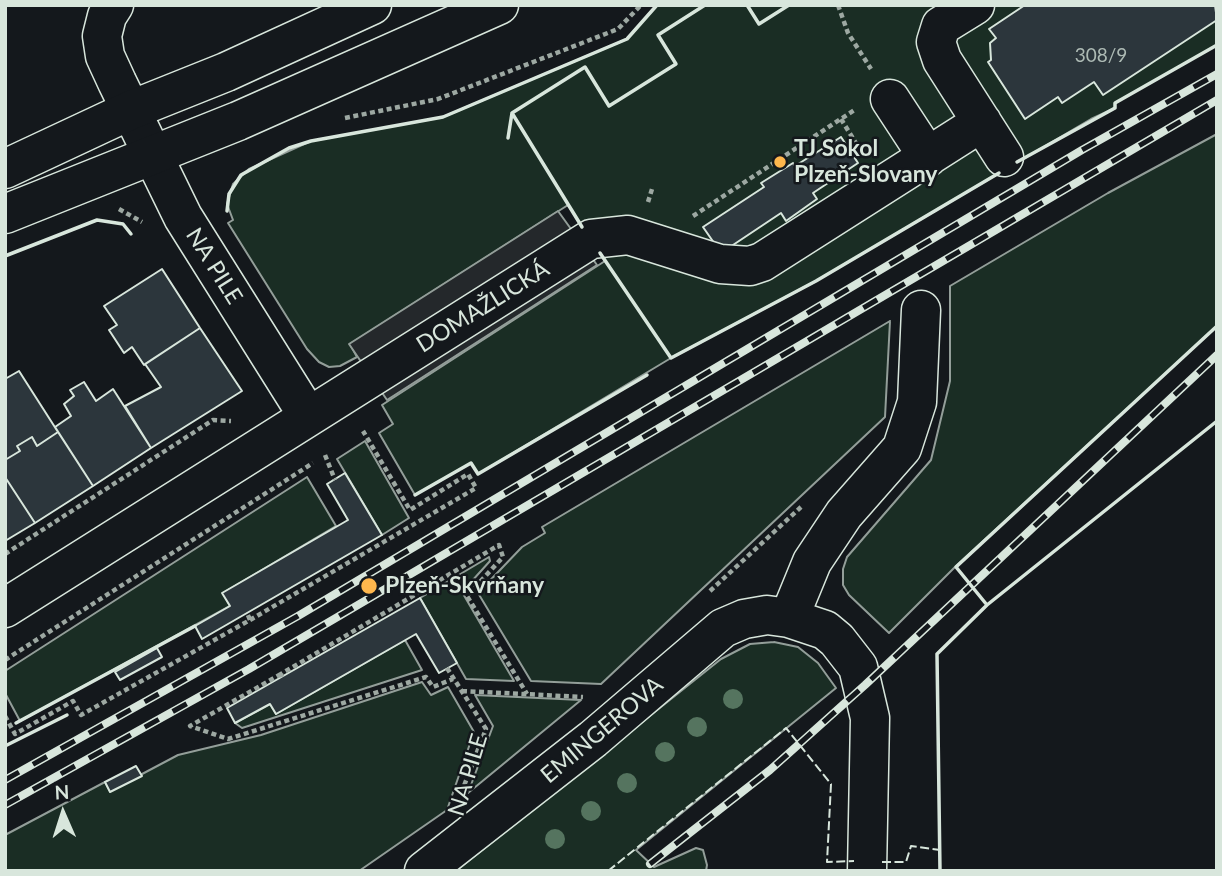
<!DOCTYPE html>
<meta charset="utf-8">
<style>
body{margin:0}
#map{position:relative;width:1222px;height:876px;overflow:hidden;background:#14181c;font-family:Lato,sans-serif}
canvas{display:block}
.frame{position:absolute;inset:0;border:7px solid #d8e6dc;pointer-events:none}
.north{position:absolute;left:28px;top:778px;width:70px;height:70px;-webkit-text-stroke:5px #14181c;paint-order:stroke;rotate:357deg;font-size:19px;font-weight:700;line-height:28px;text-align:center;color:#d8e6dc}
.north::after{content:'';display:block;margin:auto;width:24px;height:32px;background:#d8e6dc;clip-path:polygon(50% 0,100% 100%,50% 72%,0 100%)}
</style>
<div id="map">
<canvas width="1222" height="876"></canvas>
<div class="frame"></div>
<div class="north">N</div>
</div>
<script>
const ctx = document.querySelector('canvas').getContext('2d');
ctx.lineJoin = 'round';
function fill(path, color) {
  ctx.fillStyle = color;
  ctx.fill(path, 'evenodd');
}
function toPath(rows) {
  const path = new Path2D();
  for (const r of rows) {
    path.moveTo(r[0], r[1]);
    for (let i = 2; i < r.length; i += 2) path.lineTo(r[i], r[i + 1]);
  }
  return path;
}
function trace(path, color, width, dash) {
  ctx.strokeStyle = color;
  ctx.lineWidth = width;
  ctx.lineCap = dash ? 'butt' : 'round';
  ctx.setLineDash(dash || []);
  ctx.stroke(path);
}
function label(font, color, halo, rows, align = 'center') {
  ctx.font = font + ' Lato,sans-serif';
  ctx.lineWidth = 5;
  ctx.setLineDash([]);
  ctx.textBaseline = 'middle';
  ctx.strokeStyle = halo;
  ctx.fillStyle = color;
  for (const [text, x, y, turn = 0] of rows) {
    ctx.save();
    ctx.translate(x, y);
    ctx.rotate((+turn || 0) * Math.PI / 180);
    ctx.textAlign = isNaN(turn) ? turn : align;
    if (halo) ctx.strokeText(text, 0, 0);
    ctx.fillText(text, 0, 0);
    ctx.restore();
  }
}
const green = toPath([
 [657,5,1217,5,1217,45,1115,103,1115,108,1091,119,816,281,671,358,478,474,471,463,415,495,379,433,393,424,382,405,605,261,568,205,350,344,357,357,340,366,329,367,319,362,307,349,228,223,233,220,227,204,233,184,249,169,311,141,443,117,627,39,657,5],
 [1217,134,1217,326,956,566,889,633,849,595,843,585,843,569,847,557,931,460,950,381,950,286,1108,193,1217,134],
 [890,321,885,417,601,684,531,681,478,593,522,547,545,533,542,527,890,321],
 [365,441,409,518,382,535,337,459,365,441],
 [307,477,336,526,223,593,230,606,20,721,5,693,5,671,307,477],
 [489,557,490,561,462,592,514,681,466,679,420,598,489,557],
 [405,640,422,670,242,728,235,723,270,704,276,714,405,640],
 [774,642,798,647,818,663,836,688,636,850,654,867,696,848,703,850,707,865,706,871,456,871,721,659,750,644,774,642],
 [422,682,431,695,448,687,474,732,447,810,359,871,5,871,5,835,105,782,110,791,178,755,261,735,422,682],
 [475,695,581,700,468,793,493,726,475,695]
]);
fill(green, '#1a2d24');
trace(green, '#939e99', 2);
const parking = toPath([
 [558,211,597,265,387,400,349,344,558,211]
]);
fill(parking, '#24282b');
trace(parking, '#939e99', 2);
const building = toPath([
 [1025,5,1215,5,1217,20,1103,95,1094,82,1062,103,1058,97,1025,119,988,62,991,60,990,43,996,38,989,29,1025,5],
 [841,137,858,163,813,193,817,199,786,221,781,213,721,253,703,227,764,187,761,183,793,163,795,166,841,137],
 [162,269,200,328,144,365,132,347,124,353,109,330,117,325,104,306,162,269],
 [200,328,242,391,151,448,125,406,161,387,145,364,200,328],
 [19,371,58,432,37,446,32,437,17,446,20,451,5,460,5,379,19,371],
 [84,382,96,401,113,389,151,448,93,486,55,427,71,416,64,404,74,396,70,390,84,382],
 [58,432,93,486,35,523,5,477,5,460,20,451,17,446,32,437,37,446,58,432],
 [345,473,382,535,202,639,195,626,230,606,222,593,348,520,327,484,345,473],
 [5,477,35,523,5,541,5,477],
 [420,598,457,663,439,673,416,634,276,714,270,704,235,723,227,708,420,598],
 [157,648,162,657,120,680,115,672,157,648],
 [136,766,142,776,110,792,105,782,136,766]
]);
fill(building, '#2c363c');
trace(building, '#d8e6dc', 2);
const minor = toPath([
 [114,5,107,16,102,36,105,56,117,82,183,217,308,416],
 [975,5,941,26,936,42,942,60,1004,157],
 [890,99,928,157],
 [5,608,591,239,628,235,720,264,750,266,762,262,982,122],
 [789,618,812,562,844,514,902,448,917,402,921,310],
 [424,871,593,739,723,628,744,619,767,615,789,618,825,630,837,640,858,667,870,718,867,871]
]);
const major = toPath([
 [5,169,131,110,226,72,372,5],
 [5,214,238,121,499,5]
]);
trace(minor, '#d8e6dc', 41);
trace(major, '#d8e6dc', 41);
trace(toPath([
 [838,5,848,33,871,69],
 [345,118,438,99,618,29,641,5],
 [841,119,862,153],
 [648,202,652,189],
 [119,209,142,222],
 [693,216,856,109],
 [325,455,335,480],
 [5,554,213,420,231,421],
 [710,591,801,507],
 [250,620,476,488,468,474,410,510,363,431],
 [5,660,313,463],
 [447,668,486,729,462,791],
 [281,674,190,726,228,739,426,677,433,687,453,679],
 [282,677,281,674,499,545,503,557,467,596,527,694],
 [462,691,583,697],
 [5,716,15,734,73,701,81,715,250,620,247,613]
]), '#9da8a2', 4.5, [5, 3.5]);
trace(minor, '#14181c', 38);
trace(major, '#14181c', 38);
const rail = toPath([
 [5,780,298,616,1082,150,1217,74],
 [5,805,249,669,1217,100],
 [650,864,770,770,865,685,1217,355]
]);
trace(rail, '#d8e6dc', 8);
trace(rail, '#14181c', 5, [16]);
trace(toPath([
 [882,862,906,862,911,846,940,850],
 [608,871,786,728,831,784,827,862,854,861]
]), '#d8e6dc', 2, [9, 3.5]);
trace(toPath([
 [747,5,759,24,789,5],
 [512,113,582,227],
 [508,138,512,113,585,67,609,106,676,64,658,35,705,5],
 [1017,162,1115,108,1115,103,1217,45],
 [227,211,229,194,241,175,289,148,311,141,443,117,627,39,657,5],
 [600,253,671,358,816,281,999,173],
 [5,256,97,220,123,224,131,234],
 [415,495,471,463,478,474,647,375],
 [987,605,956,567,1217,326],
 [16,723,195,626],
 [5,746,67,715],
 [940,871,937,654,987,605,1217,421]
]), '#d8e6dc', 3.5);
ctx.fillStyle = '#55745f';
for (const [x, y] of [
 [733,699],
 [697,727],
 [665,752],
 [627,783],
 [591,811],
 [555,839]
]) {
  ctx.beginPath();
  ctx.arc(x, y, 10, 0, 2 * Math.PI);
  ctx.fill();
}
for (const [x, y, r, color] of [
 [780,162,7,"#ffb74d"],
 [369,586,9,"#ffb74d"]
]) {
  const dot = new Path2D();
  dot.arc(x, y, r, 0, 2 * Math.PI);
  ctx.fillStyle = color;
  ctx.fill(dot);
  trace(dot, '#14181c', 2.5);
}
label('19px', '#adbab4', null, [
 ["308/9",1101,56]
]);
label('bold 23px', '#d8e6dc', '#14181c', [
 ["TJ Sokol",794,149],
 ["Plzeň-Slovany",794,175],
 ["Plzeň-Skvrňany",385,586]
], 'left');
label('23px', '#d8e6dc', '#14181c', [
 ["NA PILE",214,266,58],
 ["DOMAŽLICKÁ",483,307,-32],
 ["EMINGEROVA",602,730,-40],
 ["NA PILE",468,775,-73]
]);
</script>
